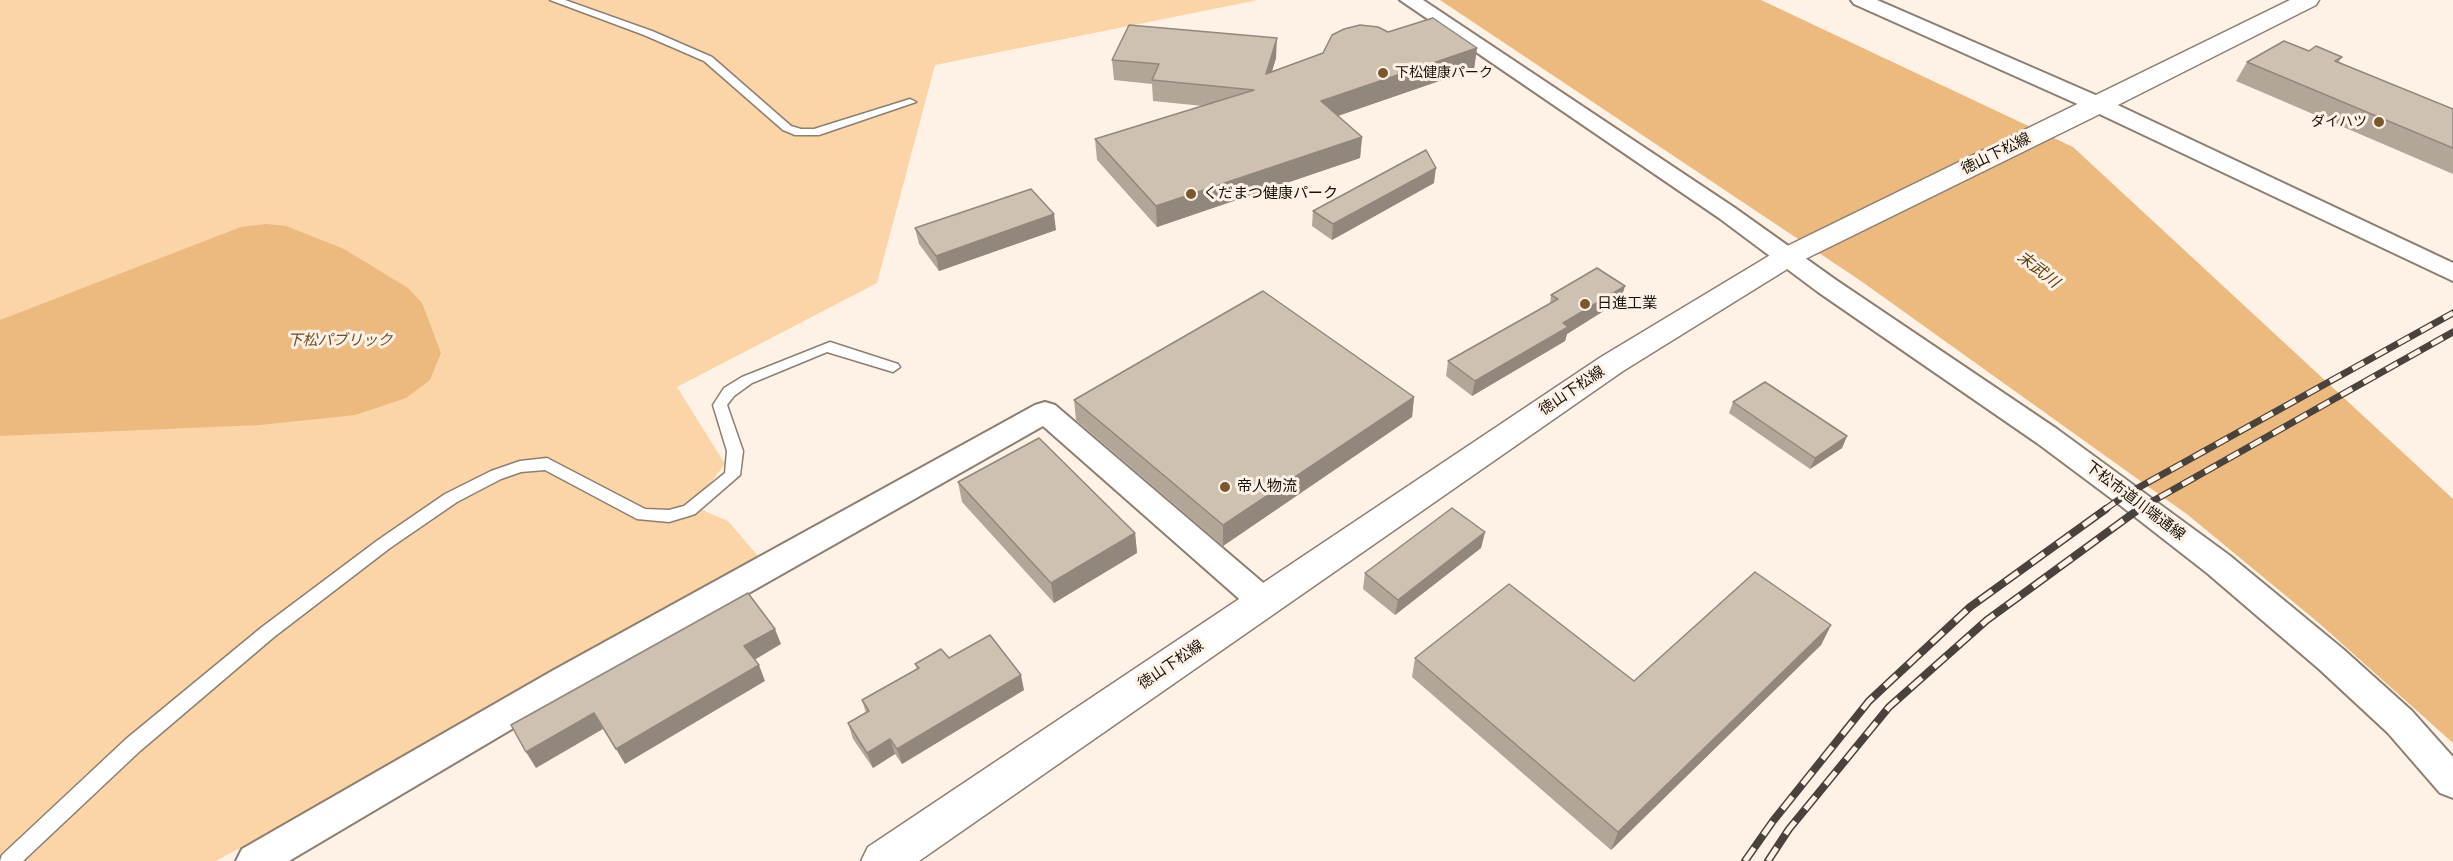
<!DOCTYPE html>
<meta charset="utf-8">
<style>
body{margin:0}
canvas{display:block;background:#fdf2e5}
</style>
<canvas width="2453" height="861"></canvas>
<script>
const ctx = document.querySelector('canvas').getContext('2d');
ctx.lineJoin = 'round';
function fill(path, color) {
  ctx.fillStyle = color;
  ctx.fill(path, 'evenodd');
}
function toPath(rows) {
  const path = new Path2D();
  for (const r of rows) {
    path.moveTo(r[0], r[1]);
    for (let i = 2; i < r.length; i += 2) path.lineTo(r[i], r[i + 1]);
  }
  return path;
}
function trace(path, color, width, dash) {
  ctx.strokeStyle = color;
  ctx.lineWidth = width;
  ctx.lineCap = dash ? 'butt' : 'round';
  ctx.setLineDash(dash || []);
  ctx.stroke(path);
}
function label(font, color, halo, rows, align = 'center') {
  ctx.font = font + ' Bitter,"Noto Sans JP",serif';
  ctx.lineWidth = 6;
  ctx.setLineDash([]);
  ctx.textBaseline = 'middle';
  ctx.strokeStyle = halo;
  ctx.fillStyle = color;
  for (const [text, x, y, turn = 0] of rows) {
    ctx.save();
    ctx.translate(x, y);
    ctx.rotate((+turn || 0) * Math.PI / 180);
    ctx.textAlign = isNaN(turn) ? turn : align;
    if (halo) ctx.strokeText(text, 0, 0);
    ctx.fillText(text, 0, 0);
    ctx.restore();
  }
}
fill(toPath([
 [0,0,1258,0,935,65,877,283,677,387,725,464,693,506,728,521,763,562,216,861,0,861]
]), '#fbd4a7');
fill(toPath([
 [1440,0,1761,0,2073,147,2453,499,2453,743,2320,624,2188,515,1861,281],
 [266,224,286,226,344,249,408,288,422,303,441,353,430,380,406,398,355,415,260,425,0,436,0,320,241,227]
]), '#ecb97e');
const lane = toPath([
 [550,0,565,0,652,31,712,57,791,126,801,129,814,129,910,99,916,102,819,135,795,135,783,130,704,61,644,35,550,0],
 [830,342,898,364,900,367,893,372,827,352,752,383,734,396,727,405,743,451,740,475,695,514,689,516,669,522,637,519,545,470,521,472,501,479,457,502,390,548,274,637,140,751,23,861,0,861,2,855,126,739,262,627,378,540,445,494,491,471,520,461,547,458,645,509,669,510,684,506,725,473,727,451,713,405,724,388,742,377,830,342]
]);
const street = toPath([
 [1400,0,1423,0,1735,208,1836,280,2057,429,2229,555,2343,649,2412,711,2453,757,2453,798,2440,793,2388,733,2319,669,2207,573,2116,502,2037,443,1818,292,1719,218,1400,0],
 [1851,0,1877,0,2107,100,2453,263,2453,281,2091,110,1854,4,1851,0],
 [1045,402,1055,405,1275,593,1280,602,1275,611,1264,615,1253,611,1043,426,576,691,289,861,236,861,242,849,552,671,1035,405,1045,402]
]);
const secondary = toPath([
 [2290,0,2319,0,2316,5,2108,110,1797,263,1623,371,919,861,861,861,868,847,1601,357,1777,251,2290,0]
]);
trace(lane, '#8c7f71', 3);
trace(street, '#8c7f71', 4);
trace(secondary, '#8c7f71', 3);
fill(lane, '#fff');
fill(street, '#fff');
fill(secondary, '#fff');
const railFar1 = toPath([
 [2104,510,2127,494,2453,313],
 [2137,510,2453,332]
]);
const rail = toPath([
 [1745,861,1773,821,1869,701,1970,607,2106,509],
 [1768,861,1789,829,1889,707,1987,620,2139,509]
]);
trace(railFar1, '#4a433d', 7);
trace(rail, '#4a433d', 8);
trace(railFar1, '#fdf2e5', 4.5, [13]);
trace(rail, '#fdf2e5', 5, [16]);
fill(toPath([
 [1388,32,1477,48,1474,69,1338,116,1362,137,1360,158,1157,227,1097,160,1095,139,1203,106,1153,101,1152,84,1114,80,1112,60,1276,58,1272,71],
 [2309,51,2342,57,2338,63,2453,109,2453,174,2236,81,2247,62],
 [1434,183,1332,240,1312,226,1313,211],
 [915,228,1056,230,939,271,919,244],
 [1551,295,1621,300,1567,334,1565,341,1472,396,1446,376,1448,361,1550,304],
 [1414,397,1412,417,1223,546,1076,420,1074,400],
 [1733,402,1847,436,1842,448,1810,469,1729,413],
 [958,482,1135,533,1137,553,1054,603,962,502],
 [1485,532,1481,548,1395,615,1363,589,1365,573],
 [1831,625,1821,645,1611,850,1412,677,1415,658,1634,681],
 [949,658,1024,690,902,764,895,754,873,768,853,739,848,723,866,713,862,700,917,669,915,664]
]), '#b2a698');
fill(toPath([
 [1277,38,1276,58,1265,94,1266,74],
 [1477,48,1474,69,1320,122,1321,101],
 [1362,137,1360,158,1157,227,1156,206],
 [1436,168,1434,183,1332,240,1333,224],
 [1054,214,1056,230,939,271,936,256],
 [1625,286,1621,300,1567,334,1565,341,1472,396,1475,381,1563,323],
 [1414,397,1412,417,1223,546,1223,525],
 [1847,436,1842,448,1810,469,1815,458],
 [1485,532,1481,548,1395,615,1398,600],
 [1135,533,1137,553,1054,603,1051,583],
 [1831,625,1821,645,1611,850,1618,832],
 [775,629,781,644,751,662,744,646],
 [759,665,765,681,625,764,616,749],
 [1021,675,1024,690,902,764,897,749],
 [594,713,603,729,536,768,526,752],
 [890,739,895,754,873,768,867,753]
]), '#91877c');
const building = toPath([
 [1433,18,1477,48,1321,101,1362,137,1156,206,1095,139,1254,90,1152,80,1159,64,1112,60,1129,25,1277,38,1266,74,1323,53,1332,35,1344,29,1360,25,1378,27,1388,32,1433,18],
 [2284,41,2309,51,2316,46,2342,57,2335,61,2453,109,2453,148,2247,62,2284,41],
 [1426,150,1436,168,1333,224,1313,211,1426,150],
 [1031,189,1054,214,936,256,915,228,1031,189],
 [1597,268,1625,286,1563,323,1568,327,1475,381,1448,361,1558,299,1551,295,1597,268],
 [1263,291,1414,397,1223,525,1074,400,1263,291],
 [1765,382,1847,436,1815,458,1733,402,1765,382],
 [1039,438,1135,533,1051,583,958,482,1039,438],
 [1452,508,1485,532,1398,600,1365,573,1452,508],
 [1755,572,1831,625,1618,832,1415,658,1509,584,1634,681,1755,572],
 [748,593,775,629,744,646,759,665,616,749,594,713,526,752,511,725,748,593],
 [990,635,1021,675,897,749,890,739,867,753,848,723,869,711,862,700,919,668,915,664,941,649,949,658,990,635]
]);
fill(building, '#cfc1b1');
trace(building, '#91877c', 1.5);
for (const [x, y, r, color] of [
 [1383,73,6,"#7a582f"],
 [2379,122,6,"#7a582f"],
 [1191,194,6,"#7a582f"],
 [1585,304,6,"#7a582f"],
 [1225,487,6,"#7a582f"]
]) {
  const dot = new Path2D();
  dot.arc(x, y, r, 0, 2 * Math.PI);
  ctx.fillStyle = color;
  ctx.fill(dot);
  trace(dot, '#fdf2e5', 2);
}
label('14px', '#15100b', '#fdf2e5', [
 ["下松健康パーク",1395,73],
 ["ダイハツ",2367,122,"right"]
], 'left');
label('15px', '#15100b', '#fdf2e5', [
 ["徳山下松線",1996,154,-26],
 ["徳山下松線",1572,391,-34],
 ["下松市道川端通線",2135,501,37],
 ["徳山下松線",1171,665,-34]
]);
label('15px', '#15100b', '#fdf2e5', [
 ["くだまつ健康パーク",1203,194],
 ["日進工業",1597,304],
 ["帝人物流",1237,487]
], 'left');
label('italic 15px', '#6e4c1f', '#fdf2e5', [
 ["下松パブリック",340,341]
]);
label('italic 16px', '#5d3b0c', '#fdf2e5', [
 ["末武川",2038,270,38]
]);
</script>
